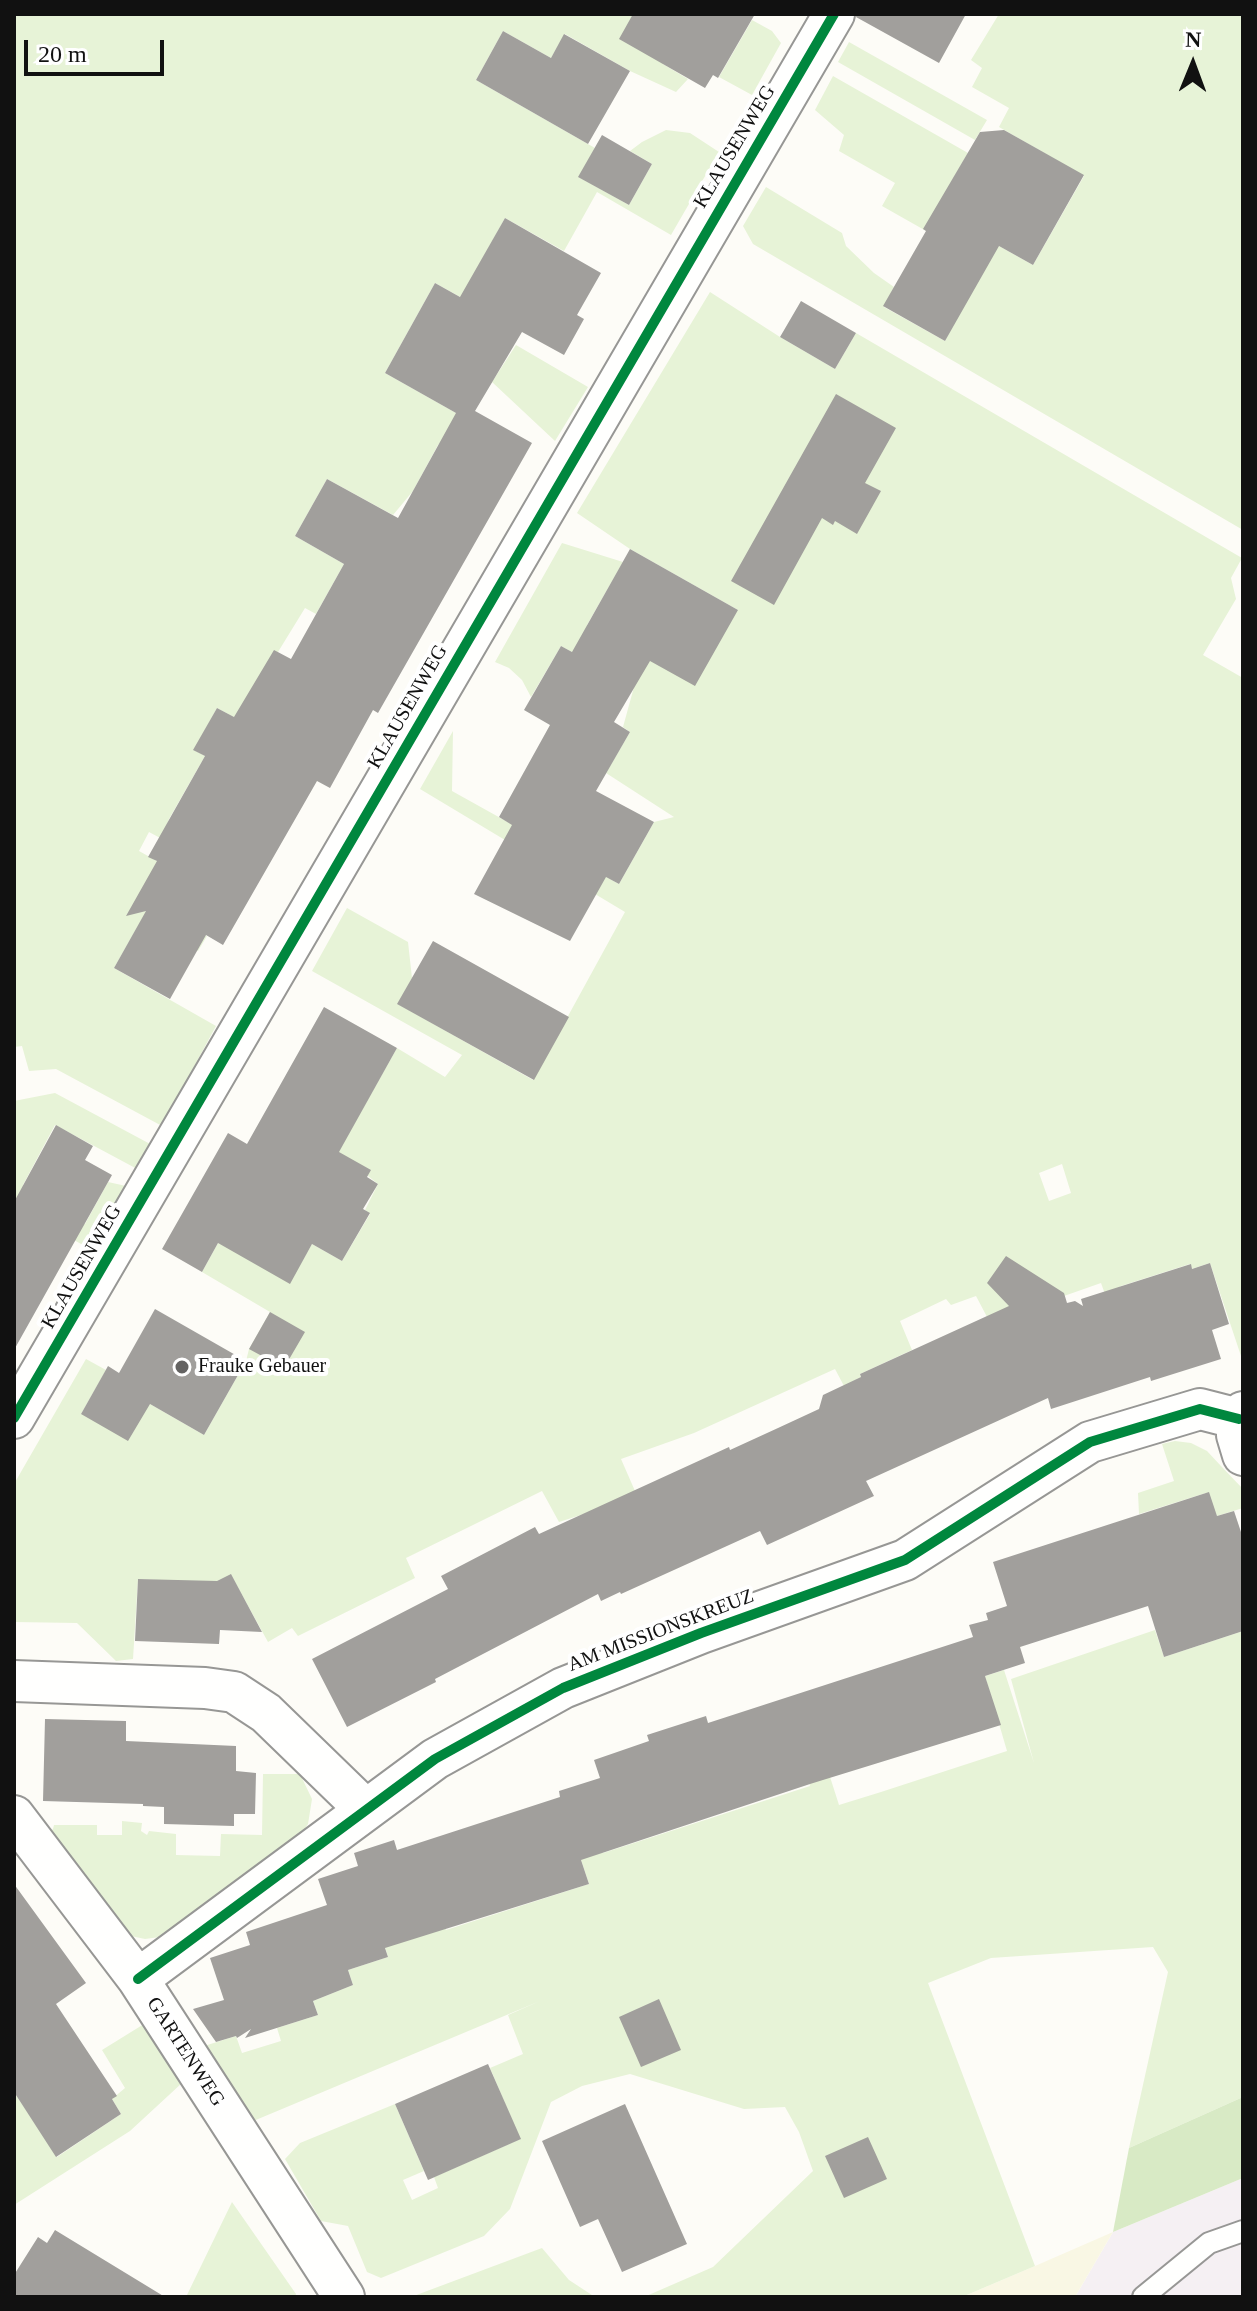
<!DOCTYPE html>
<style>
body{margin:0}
#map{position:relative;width:1257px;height:2311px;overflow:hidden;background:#fdfcf7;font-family:"Times New Roman",serif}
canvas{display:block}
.frame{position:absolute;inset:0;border:16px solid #111;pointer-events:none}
.north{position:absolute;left:1153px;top:24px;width:80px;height:80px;-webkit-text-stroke:6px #fff;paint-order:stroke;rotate:1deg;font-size:22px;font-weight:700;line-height:32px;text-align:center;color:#111}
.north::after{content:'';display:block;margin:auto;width:28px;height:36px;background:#111;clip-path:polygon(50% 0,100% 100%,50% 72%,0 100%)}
.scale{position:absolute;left:24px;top:40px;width:140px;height:36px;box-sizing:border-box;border:4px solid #111;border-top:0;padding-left:10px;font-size:24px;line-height:28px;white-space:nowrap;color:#111;-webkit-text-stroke:6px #fff;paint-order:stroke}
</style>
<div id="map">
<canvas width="1257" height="2311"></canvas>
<div class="frame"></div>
<div class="north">N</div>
<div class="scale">20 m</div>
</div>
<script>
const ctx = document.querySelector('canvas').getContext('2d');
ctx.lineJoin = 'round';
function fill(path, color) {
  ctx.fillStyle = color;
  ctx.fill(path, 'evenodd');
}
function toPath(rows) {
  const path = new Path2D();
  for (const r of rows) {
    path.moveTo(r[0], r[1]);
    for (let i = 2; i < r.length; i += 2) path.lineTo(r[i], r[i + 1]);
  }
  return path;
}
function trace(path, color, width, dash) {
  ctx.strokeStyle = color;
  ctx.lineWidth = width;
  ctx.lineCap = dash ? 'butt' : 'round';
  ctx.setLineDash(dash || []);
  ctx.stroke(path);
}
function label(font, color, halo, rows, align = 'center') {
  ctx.font = font + ' "Times New Roman",serif';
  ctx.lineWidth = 8;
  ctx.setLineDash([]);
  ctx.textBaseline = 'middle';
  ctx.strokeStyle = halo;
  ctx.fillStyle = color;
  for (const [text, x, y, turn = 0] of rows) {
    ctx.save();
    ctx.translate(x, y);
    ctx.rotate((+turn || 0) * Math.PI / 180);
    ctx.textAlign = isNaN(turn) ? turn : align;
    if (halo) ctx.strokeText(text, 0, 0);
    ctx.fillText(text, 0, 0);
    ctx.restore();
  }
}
fill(toPath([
 [1243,2178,1243,2297,1075,2297,1113,2232]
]), '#f5f0f3');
fill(toPath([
 [1113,2232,1075,2297,962,2297,1035,2266]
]), '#f9f7e4');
fill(toPath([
 [22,14,633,14,667,56,663,64,688,79,676,92,630,71,565,34,551,58,503,31,476,80,595,148,579,177,629,205,652,164,630,151,642,142,666,130,690,133,719,152,671,235,597,192,564,251,505,218,479,265,498,318,435,283,385,373,465,418,438,445,413,491,393,515,327,479,295,536,344,564,316,614,305,608,278,652,254,728,217,708,194,750,205,756,169,819,162,839,149,832,139,851,157,861,160,909,207,936,198,951,142,919,114,968,216,1026,162,1126,56,1069,29,1071,22,1046,14,1047,14,17],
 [999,14,1243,14,1243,530,753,244,743,226,766,187,842,233,846,246,874,273,894,287,884,307,945,341,981,262,882,206,895,183,839,151,844,135,815,110,833,76,968,153,950,184,983,237,1033,265,1084,176,999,127,1009,108,972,87,982,68,971,60],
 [752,20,772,31,781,43,752,95,719,77],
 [849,42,987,120,975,140,838,62],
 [710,292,780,337,835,369,856,333,1242,558,1231,578,1236,599,1203,655,1243,678,1243,1362,1210,1263,1192,1269,1190,1264,1121,1286,1106,1297,1101,1283,1064,1296,996,1334,976,1296,951,1305,946,1299,900,1321,912,1350,860,1374,861,1377,844,1386,835,1369,694,1433,621,1459,635,1491,584,1514,559,1522,542,1491,406,1558,415,1578,298,1636,292,1628,268,1642,231,1575,213,1583,138,1579,133,1659,116,1661,77,1623,14,1622,14,1484,86,1359,106,1370,81,1414,150,1404,204,1435,246,1361,249,1349,270,1312,202,1272,218,1243,297,1270,312,1244,342,1261,370,1214,365,1210,378,1184,338,1152,397,1048,445,1077,462,1055,312,971,347,908,408,942,412,978,398,1004,533,1080,625,912,420,789,453,731,452,791,619,884,654,822,674,817,606,773,630,732,623,727,634,687,561,646,531,697,522,680,509,668,495,662,562,543,623,562,587,625,738,610,630,549,577,513],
 [1062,1164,1071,1193,1049,1201,1039,1173],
 [516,345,588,387,555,441,492,382],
 [55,1093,152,1145,139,1170,55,1125,23,1185,85,1224,108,1182,126,1186,92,1250,14,1207,14,1101],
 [1175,1441,1191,1443,1207,1451,1221,1466,1243,1489,1243,1508,1217,1516,1206,1493,1139,1514,1138,1493,1174,1481,1162,1444],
 [1155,1630,1164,1657,1243,1631,1243,2097,1129,2148,1168,1972,1153,1947,991,1958,928,1983,1035,2266,962,2297,644,2297,713,2267,813,2171,799,2132,785,2107,744,2109,630,2074,582,2086,551,2102,510,2209,484,2236,381,2278,367,2272,348,2226,321,2221,285,2159,300,2143,395,2104,424,2171,403,2180,412,2200,438,2188,434,2177,520,2139,490,2068,523,2054,508,2015,540,2001,251,2122,201,2047,236,2036,242,2053,281,2041,277,2028,318,2015,313,2001,353,1985,348,1970,388,1957,384,1944,443,1920,446,1930,589,1884,570,1827,603,1853,810,1786,796,1736,815,1730,839,1805,881,1792,1007,1751,985,1676,1004,1670,1034,1763,1011,1679],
 [263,1774,300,1774,312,1799,308,1824,301,1834,173,1931,160,1937,145,1939,131,1936,86,1876,78,1881,43,1838,53,1829,54,1825,97,1825,97,1835,122,1835,122,1821,142,1823,141,1831,147,1835,149,1831,176,1834,176,1855,220,1856,221,1834,262,1835],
 [144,2024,182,2083,130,2131,14,2205,14,2092,57,2157,121,2114,112,2099,125,2088,102,2050],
 [232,2202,296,2294,295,2297,186,2297],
 [542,2248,569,2280,595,2297,411,2297]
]), '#e7f3d7');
fill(toPath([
 [1243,2097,1243,2178,1113,2232,1129,2148]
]), '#d8eac5');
fill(toPath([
 [633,14,755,14,718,78,713,75,705,88,619,39],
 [857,14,966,14,939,63,856,17],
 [503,31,551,58,564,34,630,71,588,144,476,80],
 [1004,130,1084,175,1033,265,999,246,945,341,883,306,926,231,923,229,980,132],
 [602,135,652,164,629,205,578,177],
 [505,218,601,273,577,315,584,319,564,355,522,332,475,411,532,443,378,713,373,710,330,788,317,781,223,945,206,935,170,999,114,968,146,911,126,916,157,861,148,857,205,756,193,750,217,708,234,717,274,650,291,659,344,564,295,536,327,479,398,518,456,413,385,373,435,283,460,297],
 [801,301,856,333,835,369,780,337],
 [836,394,896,428,865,483,881,491,857,534,835,521,833,525,822,518,774,605,731,581],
 [630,549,738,610,695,686,650,661,614,722,630,732,596,791,654,822,619,884,606,877,570,941,474,894,512,825,499,817,550,725,524,710,561,646,572,652],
 [433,941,569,1017,534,1080,397,1004],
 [324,1007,397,1048,339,1152,371,1170,367,1177,378,1184,363,1209,370,1213,342,1261,312,1244,290,1284,218,1243,202,1272,162,1249,228,1133,247,1144],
 [56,1125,93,1146,85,1160,112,1175,14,1350,14,1202],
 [1006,1256,1064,1293,1067,1303,1075,1301,1083,1306,1081,1299,1191,1264,1192,1269,1210,1263,1229,1324,1212,1330,1221,1359,1151,1381,1150,1377,1051,1409,1048,1398,866,1481,874,1496,767,1545,760,1531,621,1594,620,1592,601,1601,598,1594,435,1679,436,1682,347,1727,312,1659,448,1589,441,1576,535,1527,539,1534,729,1447,730,1450,778,1428,819,1409,823,1395,861,1377,860,1374,1009,1306,987,1283],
 [155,1309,246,1361,204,1435,150,1404,128,1441,81,1414,108,1366,119,1373],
 [270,1312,305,1332,284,1368,249,1349],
 [1209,1492,1217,1516,1234,1511,1243,1538,1243,1631,1164,1657,1148,1606,1020,1647,1025,1663,985,1676,1001,1725,810,1784,581,1860,589,1884,385,1948,388,1957,348,1970,353,1985,313,2001,318,2015,245,2038,251,2029,237,2038,236,2036,216,2042,193,2009,224,2000,210,1958,250,1945,246,1932,327,1905,318,1879,358,1866,354,1853,394,1840,397,1850,560,1797,559,1791,600,1778,594,1760,649,1741,647,1735,706,1716,708,1723,973,1637,969,1625,988,1620,986,1613,1007,1606,993,1562],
 [231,1574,262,1632,220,1630,219,1644,135,1641,138,1579,217,1581],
 [45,1719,126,1721,126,1741,236,1746,236,1771,256,1773,255,1814,234,1814,234,1826,164,1824,164,1807,143,1806,143,1804,43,1801],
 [14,1884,86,1983,56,2004,117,2096,112,2099,121,2114,56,2157,14,2092],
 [659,1999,681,2050,641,2067,619,2017],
 [488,2064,521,2139,428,2180,395,2104],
 [625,2104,687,2244,622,2272,598,2219,580,2227,542,2141],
 [868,2137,887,2179,844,2198,825,2156],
 [55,2230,165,2297,14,2297,14,2275,38,2237,47,2243]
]), '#a19f9c');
const lane = toPath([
 [1143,2297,1209,2243,1243,2231]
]);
const street = toPath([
 [1243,1412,1237,1435,1243,1455],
 [14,1418,834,14],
 [14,1681,205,1688,234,1692,266,1713,365,1809],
 [14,1816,138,1979,344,2297],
 [138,1979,435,1759,563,1688,701,1633,905,1560,1090,1442,1200,1409,1239,1419]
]);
trace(lane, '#979795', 24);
trace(street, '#979795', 44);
trace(lane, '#fffffe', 20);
trace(street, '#fffffe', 40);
trace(toPath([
 [14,1418,834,14],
 [138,1979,435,1759,563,1688,701,1633,905,1560,1090,1442,1200,1409,1239,1419]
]), '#00873e', 10);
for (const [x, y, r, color] of [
 [182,1367,8,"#646362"]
]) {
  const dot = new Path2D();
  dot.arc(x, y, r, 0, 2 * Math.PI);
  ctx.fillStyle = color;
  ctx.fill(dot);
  trace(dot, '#fff', 3);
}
label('20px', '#111', '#fff', [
 ["KLAUSENWEG",735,147,-59],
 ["KLAUSENWEG",408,707,-60],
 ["KLAUSENWEG",82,1267,-60],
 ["AM MISSIONSKREUZ",661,1631,-21],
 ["GARTENWEG",185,2052,57]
]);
label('20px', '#111', '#fff', [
 ["Frauke Gebauer",198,1367]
], 'left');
</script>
